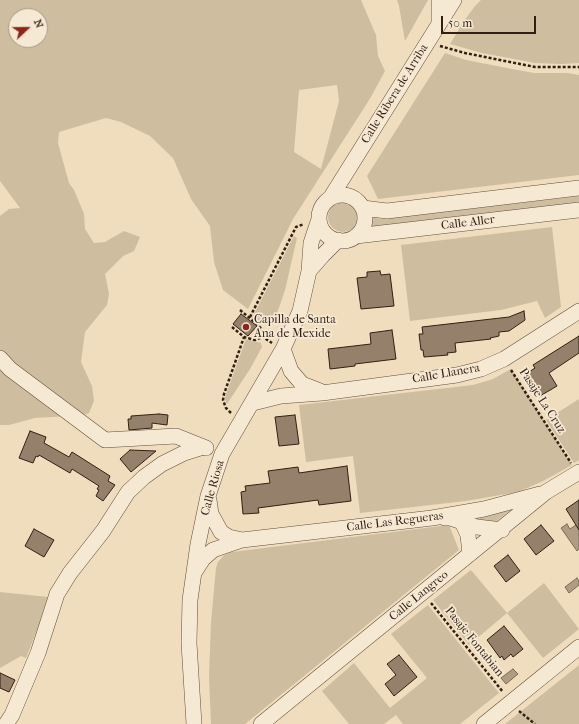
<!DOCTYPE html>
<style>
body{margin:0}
#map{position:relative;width:579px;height:724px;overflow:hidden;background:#efddbd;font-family:"IM FELL French Canon",serif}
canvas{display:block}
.north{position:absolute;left:8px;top:8px;width:40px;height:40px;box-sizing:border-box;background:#f5e9d4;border:1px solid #a79887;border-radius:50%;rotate:68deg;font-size:11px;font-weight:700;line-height:16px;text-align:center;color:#331e13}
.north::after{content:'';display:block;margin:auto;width:14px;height:18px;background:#8f2418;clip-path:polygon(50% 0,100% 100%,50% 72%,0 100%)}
.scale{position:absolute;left:441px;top:16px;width:95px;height:18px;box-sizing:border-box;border:2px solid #331e13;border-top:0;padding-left:5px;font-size:12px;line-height:14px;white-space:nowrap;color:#331e13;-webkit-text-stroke:3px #f5e9d4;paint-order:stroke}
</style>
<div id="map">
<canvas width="579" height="724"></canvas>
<div class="north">N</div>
<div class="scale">50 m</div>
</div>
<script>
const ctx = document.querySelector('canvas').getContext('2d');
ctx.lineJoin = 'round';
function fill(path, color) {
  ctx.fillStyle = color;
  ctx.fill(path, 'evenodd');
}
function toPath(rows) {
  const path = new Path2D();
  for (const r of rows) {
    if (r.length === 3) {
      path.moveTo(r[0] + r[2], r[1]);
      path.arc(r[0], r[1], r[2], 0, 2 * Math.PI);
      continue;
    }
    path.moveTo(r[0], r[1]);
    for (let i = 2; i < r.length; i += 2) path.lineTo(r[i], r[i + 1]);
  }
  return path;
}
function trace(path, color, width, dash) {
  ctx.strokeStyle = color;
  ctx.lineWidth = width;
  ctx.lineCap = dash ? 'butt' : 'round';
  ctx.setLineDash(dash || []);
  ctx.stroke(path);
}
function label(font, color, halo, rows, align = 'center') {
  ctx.font = font + ' "IM FELL French Canon",serif';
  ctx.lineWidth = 3.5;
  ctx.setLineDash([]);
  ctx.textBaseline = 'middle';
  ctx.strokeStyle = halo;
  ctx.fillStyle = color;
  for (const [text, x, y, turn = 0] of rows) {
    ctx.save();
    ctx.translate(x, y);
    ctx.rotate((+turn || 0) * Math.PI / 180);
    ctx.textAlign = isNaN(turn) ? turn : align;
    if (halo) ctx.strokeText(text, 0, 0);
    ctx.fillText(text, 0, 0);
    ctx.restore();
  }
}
fill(toPath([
 [0,0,361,0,376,35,378,56,385,71,371,97,293,219,248,309,223,290,214,262,210,226,191,199,173,158,150,136,121,122,106,118,59,132,58,143,69,183,74,190,84,214,85,229,94,243,105,242,124,231,140,237,134,251,123,256,105,274,109,294,107,305,85,332,81,362,92,386,94,401,89,413,84,415,35,418,9,425,0,425,0,216,9,209,20,208,0,181],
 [16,16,40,16,40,40,16,40],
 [337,85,339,101,321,169,294,152,299,90],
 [397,0,428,0,405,41,399,6],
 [481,0,579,0,579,63,562,64,535,63,482,53,450,44,464,21,475,6],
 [445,53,466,60,507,68,534,73,567,73,579,75,579,175,378,199,367,176],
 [579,196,579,204,370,228,372,217,381,219],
 [343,217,15],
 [552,227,561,307,545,318,537,301,501,310,410,321,401,245],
 [294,236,297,238,285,290,280,305,271,328,252,318],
 [246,339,261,343,262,347,250,369,227,404,225,399,226,394],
 [511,369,572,465,543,481,518,492,466,501,360,513,353,456,306,462,299,405,473,385,493,379],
 [579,399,579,460,574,463,546,420],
 [513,508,494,523,482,523,470,515],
 [449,525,459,550,245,724,211,724,209,677,211,622,216,568,218,562,224,555,232,552],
 [471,570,507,613,544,583,579,629,543,658,507,613,469,645,433,600],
 [0,592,48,597,41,620,26,658,21,656,0,668],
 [428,605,499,693,460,724,403,724,396,715,384,724,349,724,322,691,354,663,390,708,427,678,391,634],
 [579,665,579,724,505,724]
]), '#cfbda0');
const water = toPath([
 [567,524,570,529,576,525,579,529,579,549,577,551,561,528,567,524],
 [577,578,579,581,579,585,569,593,565,587,577,578],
 [513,669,518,674,506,684,501,678,513,669]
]);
fill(water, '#af9c83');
trace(water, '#7d6a56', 1);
const building = toPath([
 [380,271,381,275,390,274,394,306,361,309,357,278,367,277,367,272,380,271],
 [524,311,525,320,509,331,499,332,499,336,490,338,491,339,455,343,456,352,447,353,448,355,424,357,423,350,421,350,419,334,423,334,422,327,509,317,524,311],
 [241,314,257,326,248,336,233,324,241,314],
 [392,330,396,359,355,364,355,366,330,369,328,349,371,344,370,333,392,330],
 [579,336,579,353,549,373,557,386,540,396,526,374,535,368,533,365,579,336],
 [159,414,168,415,167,425,152,423,152,428,129,430,128,419,131,419,131,416,159,414],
 [295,415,299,444,279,446,275,417,295,415],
 [30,431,46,437,44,443,69,457,72,452,110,476,108,481,115,485,103,501,96,496,99,490,97,489,99,486,72,469,70,473,39,455,38,457,36,456,33,463,19,458,30,431],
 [130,450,156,451,131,472,120,459,130,450],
 [347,466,351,501,319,505,318,500,258,508,259,513,243,514,241,492,246,491,245,486,270,483,268,471,298,467,299,473,347,466],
 [579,500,579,530,566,509,579,500],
 [541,525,554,541,536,555,524,539,541,525],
 [34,529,54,540,44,557,25,546,34,529],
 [508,555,520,571,506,582,494,566,508,555],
 [504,626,523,649,513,657,511,654,504,660,502,656,500,658,487,640,504,626],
 [399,655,417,677,394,696,385,684,396,675,387,664,399,655],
 [0,673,15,680,9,692,0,688,0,673]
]);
fill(building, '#95816b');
trace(building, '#331e13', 1);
const minor = toPath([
 [439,0,439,24],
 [342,218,23],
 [331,197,454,0],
 [363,208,387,211,579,188],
 [356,236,579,210],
 [309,271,323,255,338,240],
 [283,349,291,371,302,384,320,391],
 [0,358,10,369,105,440,176,436,206,448],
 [253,403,281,396,322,393,457,375,481,369,504,359,579,311],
 [209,500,211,514,221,532,229,537,242,540],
 [445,518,450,518,477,527,502,530],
 [462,522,468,535,470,554],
 [194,573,203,559,213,550,242,540,432,518,484,509,540,494],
 [6,724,12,715,38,653,57,594,70,573,103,531,128,492,144,477,162,464,184,453,203,447],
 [194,724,189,643,190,600,198,544,208,496,222,454,283,349,300,311,309,271,311,243,319,219],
 [261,724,546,492,579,472],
 [484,724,579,647]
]);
trace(minor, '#624e3e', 16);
trace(toPath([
 [440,46,465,53,535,67,579,67],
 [240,310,258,325,262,330,263,337,272,343],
 [250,317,296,227,304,224],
 [232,327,244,337,255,340,263,337],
 [511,370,571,463],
 [231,413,226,408,223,400,224,394,244,337],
 [431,603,503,692],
 [519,711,535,724]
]), '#331e13', 2.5, [3, 2]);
trace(minor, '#f5e9d4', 15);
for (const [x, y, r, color] of [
 [246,327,4,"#8f2418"]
]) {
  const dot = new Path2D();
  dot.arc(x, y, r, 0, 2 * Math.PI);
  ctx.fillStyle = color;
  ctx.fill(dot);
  trace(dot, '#f5e9d4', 1.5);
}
label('12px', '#331e13', '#f5e9d4', [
 ["Calle Ribera de Arriba",395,94,-58],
 ["Calle Aller",468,223,-7],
 ["Calle Llanera",446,374,-10],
 ["Pasaje La Cruz",542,401,57],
 ["Calle Riosa",213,488,-74],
 ["Calle Las Regueras",395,522,-7],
 ["Calle Langreo",419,596,-39],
 ["Pasaje Fontabian",474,642,51]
]);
label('12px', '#331e13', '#f5e9d4', [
 ["Capilla de Santa",254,320],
 ["Ana de Mexide",254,334]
], 'left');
</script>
